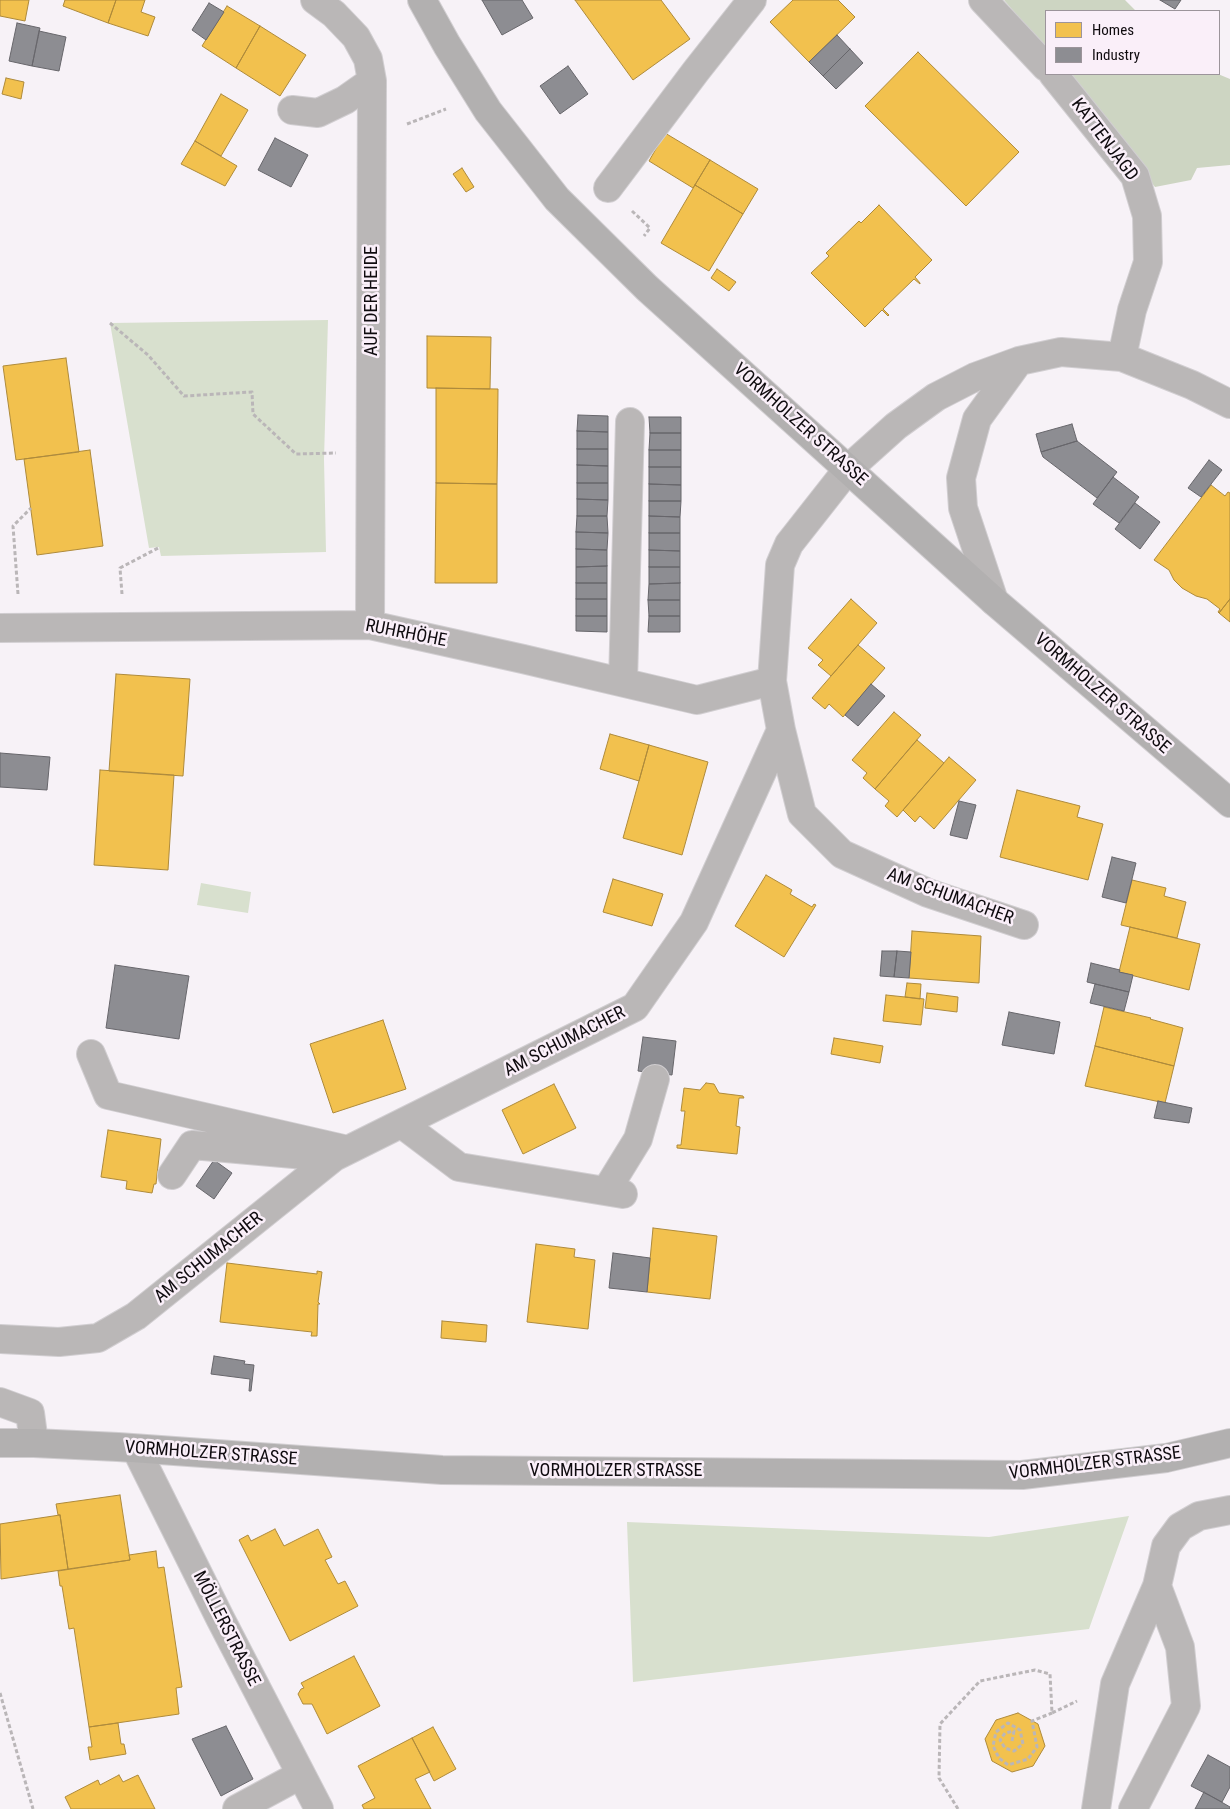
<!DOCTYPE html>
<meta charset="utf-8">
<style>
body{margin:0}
#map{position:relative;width:1230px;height:1809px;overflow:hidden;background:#f7f2f7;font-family:"Roboto Condensed",sans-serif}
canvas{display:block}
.legend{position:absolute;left:1045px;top:10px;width:175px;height:65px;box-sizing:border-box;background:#faeff9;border:1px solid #9c949b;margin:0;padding:6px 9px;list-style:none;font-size:15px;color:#0f0b0f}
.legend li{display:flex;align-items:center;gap:10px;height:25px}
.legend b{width:25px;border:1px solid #9c949b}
</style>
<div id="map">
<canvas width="1230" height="1809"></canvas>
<ul class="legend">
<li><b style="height:14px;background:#f2c14e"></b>Homes</li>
<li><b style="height:14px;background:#8d8d92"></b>Industry</li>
</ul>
</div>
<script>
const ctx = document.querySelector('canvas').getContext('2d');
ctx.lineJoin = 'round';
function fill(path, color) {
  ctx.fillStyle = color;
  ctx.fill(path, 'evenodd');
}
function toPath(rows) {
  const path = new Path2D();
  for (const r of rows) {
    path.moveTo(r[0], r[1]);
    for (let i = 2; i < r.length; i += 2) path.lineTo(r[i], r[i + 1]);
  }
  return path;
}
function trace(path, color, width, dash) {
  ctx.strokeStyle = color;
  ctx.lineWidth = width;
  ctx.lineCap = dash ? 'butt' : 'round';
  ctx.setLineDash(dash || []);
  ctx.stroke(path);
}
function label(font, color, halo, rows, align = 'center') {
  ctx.font = font + ' "Roboto Condensed",sans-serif';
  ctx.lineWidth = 5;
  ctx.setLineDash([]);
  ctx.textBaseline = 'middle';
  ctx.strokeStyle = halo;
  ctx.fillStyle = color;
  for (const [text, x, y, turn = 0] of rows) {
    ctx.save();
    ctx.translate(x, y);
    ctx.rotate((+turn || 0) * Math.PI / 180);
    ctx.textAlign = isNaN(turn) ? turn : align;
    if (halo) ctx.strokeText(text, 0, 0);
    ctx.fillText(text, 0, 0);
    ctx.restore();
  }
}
fill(toPath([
 [328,320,324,459,326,552,161,556,159,547,149,548,110,323],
 [201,883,251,892,248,913,197,905],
 [1129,1516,1089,1629,633,1682,627,1522,989,1537]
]), '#d8e0ce');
fill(toPath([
 [1004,0,1125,0,1136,11,1046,11,1046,49],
 [1068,74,1218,74,1230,79,1230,165,1197,168,1191,180,1155,187]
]), '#cdd5c2');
const homes = toPath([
 [0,0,29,0,25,21,0,16,0,0],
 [65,0,116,0,108,23,63,6,65,0],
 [116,0,145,0,141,12,155,17,148,36,108,23,116,0],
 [575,0,661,0,690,39,633,80,575,0],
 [793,0,838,0,855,17,809,62,770,22,793,0],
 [227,6,260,26,236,68,202,46,227,6],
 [260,26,306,55,280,96,236,68,260,26],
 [918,52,1019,152,966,206,865,106,918,52],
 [6,78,24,82,21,99,2,94,6,78],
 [221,94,248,110,221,156,195,141,221,94],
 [665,133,710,160,693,188,649,161,665,133],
 [195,141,237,166,225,186,181,164,195,141],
 [710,160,758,189,743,214,695,185,710,160],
 [462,168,474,187,466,192,453,174,462,168],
 [695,185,743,214,709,271,661,243,695,185],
 [879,205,932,260,915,277,920,283,920,284,914,279,883,309,889,315,888,316,882,310,865,327,811,273,829,256,826,253,859,221,861,223,879,205],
 [717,269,736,282,729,291,711,278,717,269],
 [427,336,491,337,490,389,427,388,427,336],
 [66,358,79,452,16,460,3,366,66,358],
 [436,388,498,389,497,484,436,483,436,388],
 [90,450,103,546,37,555,24,459,90,450],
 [436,483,497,484,497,583,435,583,436,483],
 [1211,485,1225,496,1228,492,1230,493,1230,599,1219,613,1218,612,1220,609,1207,599,1196,596,1182,588,1174,580,1169,570,1154,560,1211,485],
 [851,599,877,623,831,676,818,665,823,660,808,648,851,599],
 [1230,599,1230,622,1219,613,1230,599],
 [858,645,885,668,843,717,829,704,825,709,812,698,858,645],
 [116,674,190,679,183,776,109,771,116,674],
 [894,712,921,735,875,789,863,778,867,773,852,760,894,712],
 [610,734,649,745,639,781,600,769,610,734],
 [917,740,944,763,897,817,885,806,889,801,875,789,917,740],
 [649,745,708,762,682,855,623,838,649,745],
 [949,757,976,780,934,829,920,816,915,822,903,810,949,757],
 [100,770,174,775,168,870,94,865,100,770],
 [1017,790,1080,806,1077,817,1103,824,1088,880,1000,857,1017,790],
 [766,875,792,890,790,894,812,907,814,904,816,905,784,957,735,926,766,875],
 [613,879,663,894,652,926,603,912,613,879],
 [1132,880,1166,888,1164,896,1186,902,1177,938,1121,925,1132,880],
 [1130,927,1200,944,1189,990,1119,972,1130,927],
 [912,931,981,936,979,983,909,978,912,931],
 [907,983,921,984,920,999,905,997,907,983],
 [927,993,958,997,957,1012,925,1008,927,993],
 [886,995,924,999,921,1025,883,1021,886,995],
 [1104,1007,1151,1018,1150,1019,1183,1028,1174,1066,1095,1046,1104,1007],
 [383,1020,406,1089,333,1113,310,1044,383,1020],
 [834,1038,883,1046,880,1063,831,1054,834,1038],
 [1095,1046,1174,1066,1165,1103,1085,1086,1095,1046],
 [706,1083,714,1084,719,1093,743,1096,744,1098,739,1098,736,1126,740,1127,737,1154,677,1148,677,1145,681,1145,685,1111,681,1111,684,1088,700,1090,706,1083],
 [554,1084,576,1128,523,1154,502,1110,554,1084],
 [108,1130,161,1139,156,1184,154,1184,152,1193,126,1189,127,1181,101,1177,108,1130],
 [653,1228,717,1236,710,1299,647,1292,653,1228],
 [536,1244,575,1249,574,1257,595,1260,588,1329,527,1322,536,1244],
 [227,1263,317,1274,317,1271,322,1272,318,1302,320,1304,318,1304,317,1336,311,1336,312,1332,220,1322,227,1263],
 [442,1321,487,1325,486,1342,441,1338,442,1321],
 [120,1495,130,1560,68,1569,60,1515,58,1515,56,1504,120,1495],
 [60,1515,68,1569,1,1579,0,1524,60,1515],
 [275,1529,284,1546,318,1529,332,1557,325,1560,338,1584,345,1581,358,1606,290,1641,239,1540,248,1535,251,1541,275,1529],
 [156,1551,158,1568,164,1567,182,1687,176,1688,179,1714,89,1727,74,1628,69,1629,62,1586,60,1586,58,1571,130,1560,129,1555,156,1551],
 [354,1656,380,1706,327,1734,312,1704,303,1704,298,1694,301,1689,304,1688,301,1683,354,1656],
 [1018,1713,1038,1724,1045,1746,1033,1766,1012,1772,992,1761,985,1739,996,1720,1018,1713],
 [118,1723,121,1744,124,1744,126,1754,90,1760,88,1747,92,1747,89,1727,118,1723],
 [433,1727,456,1769,434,1781,412,1738,433,1727],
 [412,1738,430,1772,415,1779,431,1809,364,1809,362,1805,375,1798,358,1766,412,1738],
 [119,1775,123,1782,138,1775,155,1809,71,1809,65,1797,98,1780,100,1785,119,1775]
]);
fill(homes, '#f2c14e');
trace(homes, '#ae8a3b', 1);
const industry = toPath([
 [482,0,522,0,533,18,502,35,482,0],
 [1160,0,1181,0,1175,9,1160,0],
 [209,3,224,12,206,40,192,30,209,3],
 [17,23,40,28,32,66,9,61,17,23],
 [39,31,66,37,59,71,32,66,39,31],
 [837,35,850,49,823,76,809,62,837,35],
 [850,49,863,63,836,89,823,76,850,49],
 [568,66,588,94,560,114,540,86,568,66],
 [275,138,308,155,291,187,258,170,275,138],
 [578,415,608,416,608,432,577,431,578,415],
 [649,417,681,417,681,433,650,433,649,417],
 [1072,424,1077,441,1041,452,1036,434,1072,424],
 [577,431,608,432,608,449,577,449,577,431],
 [650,433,681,433,681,450,649,450,650,433],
 [1077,441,1117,472,1097,498,1043,457,1041,452,1077,441],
 [577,449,608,449,608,466,577,465,577,449],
 [649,450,681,450,681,467,649,467,649,450],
 [1209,460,1222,470,1201,497,1188,488,1209,460],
 [577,465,608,466,608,483,577,483,577,465],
 [649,467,681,467,681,485,649,484,649,467],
 [1113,477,1139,497,1119,523,1093,504,1113,477],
 [577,483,608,483,608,500,577,499,577,483],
 [649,484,681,485,681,501,649,501,649,484],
 [577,499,608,500,607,516,577,516,577,499],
 [649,501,681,501,680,517,649,516,649,501],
 [1135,503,1160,522,1140,549,1115,529,1135,503],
 [577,516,607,516,608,533,576,532,577,516],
 [649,516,680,517,680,533,649,533,649,516],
 [576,532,608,533,607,550,576,549,576,532],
 [649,533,680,533,680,551,649,550,649,533],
 [576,549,607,550,607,566,576,567,576,549],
 [649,550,680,551,680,567,649,567,649,550],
 [607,566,607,583,576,583,576,567,607,566],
 [649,567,680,567,680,583,649,584,649,567],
 [576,583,607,583,607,599,576,599,576,583],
 [680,583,680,600,648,600,649,584,680,583],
 [576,599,607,599,607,616,576,616,576,599],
 [648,600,680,600,680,616,649,616,648,600],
 [576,616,607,616,607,632,576,631,576,616],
 [649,616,680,616,680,632,648,632,649,616],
 [871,684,885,696,858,726,845,715,871,684],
 [0,753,50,757,47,790,0,787,0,753],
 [959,801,976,805,967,839,950,835,959,801],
 [1112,857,1136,863,1126,903,1102,897,1112,857],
 [882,951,897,951,894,977,880,976,882,951],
 [897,951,911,952,909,978,894,977,897,951],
 [1091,963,1120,970,1119,972,1133,975,1129,992,1087,982,1091,963],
 [115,965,189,976,179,1039,106,1028,115,965],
 [1095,984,1129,992,1124,1011,1090,1003,1095,984],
 [1009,1012,1060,1022,1054,1054,1002,1045,1009,1012],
 [643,1037,676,1041,672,1075,638,1071,643,1037],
 [1158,1101,1192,1108,1189,1123,1154,1118,1158,1101],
 [214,1160,232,1173,214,1199,196,1186,214,1160],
 [613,1253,650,1258,647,1292,609,1288,613,1253],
 [214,1356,245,1361,244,1364,254,1365,251,1391,249,1391,250,1379,211,1374,214,1356],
 [226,1726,253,1779,221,1796,192,1739,226,1726],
 [1208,1755,1230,1767,1230,1787,1222,1802,1191,1786,1208,1755],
 [1204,1792,1230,1807,1230,1809,1195,1809,1204,1792]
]);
fill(industry, '#8d8d92');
trace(industry, '#67666b', 1);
const minor = toPath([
 [315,0,334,14,356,37,368,59,372,81,370,625],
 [983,0,1046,67],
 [1053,74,1135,176,1147,216,1148,262,1132,310,1122,357],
 [292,110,318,113,345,100,372,81],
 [608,188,696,71,752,0],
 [994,601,963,508,961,478,977,419,1019,361],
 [0,628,370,625,523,659,697,700,772,681],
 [623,682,630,422],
 [1024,925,928,893,842,854,802,814,781,730,772,681,780,565,789,544,848,469,896,426,936,397,975,377,1019,361,1061,352,1122,357,1192,385,1230,404],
 [91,1054,108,1095,348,1150],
 [402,1124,459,1167,623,1194],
 [172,1175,192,1145,305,1155],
 [606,1191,638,1139,655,1079],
 [0,1339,59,1342,98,1338,136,1316,334,1157,635,1007,694,922,781,730],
 [0,1402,30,1413,34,1443],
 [136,1449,220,1618,319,1809],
 [237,1809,300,1775],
 [1096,1809,1115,1684,1157,1586,1166,1546,1180,1527,1199,1516,1230,1510],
 [1133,1809,1186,1706,1180,1647,1157,1586]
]);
const major = toPath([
 [422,0,447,45,488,111,557,199,647,288,994,601,1230,803],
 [0,1443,34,1443,118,1447,442,1470,1022,1475,1166,1458,1230,1443]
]);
trace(minor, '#d1ced1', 30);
trace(major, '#d1ced1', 30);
trace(toPath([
 [407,124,446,109],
 [632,211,650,228,644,236],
 [110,323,148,355,184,396,252,392,253,414,296,454,336,453],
 [18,594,13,526,31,508],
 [122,594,120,568,160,547],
 [0,1693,33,1809],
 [1012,1741,1014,1731,1005,1733,1000,1740,1005,1748,1014,1751,1023,1744,1020,1730,1008,1723,996,1732,993,1746,999,1758,1008,1765,1028,1759,1037,1747,1032,1721,1052,1713],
 [958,1809,939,1778,940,1724,980,1681,1035,1670,1050,1674,1052,1713,1077,1701]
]), '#bab6b8', 3, [4, 2.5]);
trace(minor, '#bab7b7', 28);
trace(major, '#b2b0b0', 28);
label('18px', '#0f0b0f', '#faeff9', [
 ["KATTENJAGD",1104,140,53],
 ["AUF DER HEIDE",372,301,-90],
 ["VORMHOLZER STRASSE",800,425,42],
 ["RUHRHÖHE",406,634,11],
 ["VORMHOLZER STRASSE",1102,694,41],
 ["AM SCHUMACHER",950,897,20],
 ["AM SCHUMACHER",565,1042,-27],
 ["AM SCHUMACHER",209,1258,-39],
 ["VORMHOLZER STRASSE",211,1454,4],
 ["VORMHOLZER STRASSE",1095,1464,-7],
 ["VORMHOLZER STRASSE",616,1471],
 ["MÖLLERSTRASSE",226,1629,63]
]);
</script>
